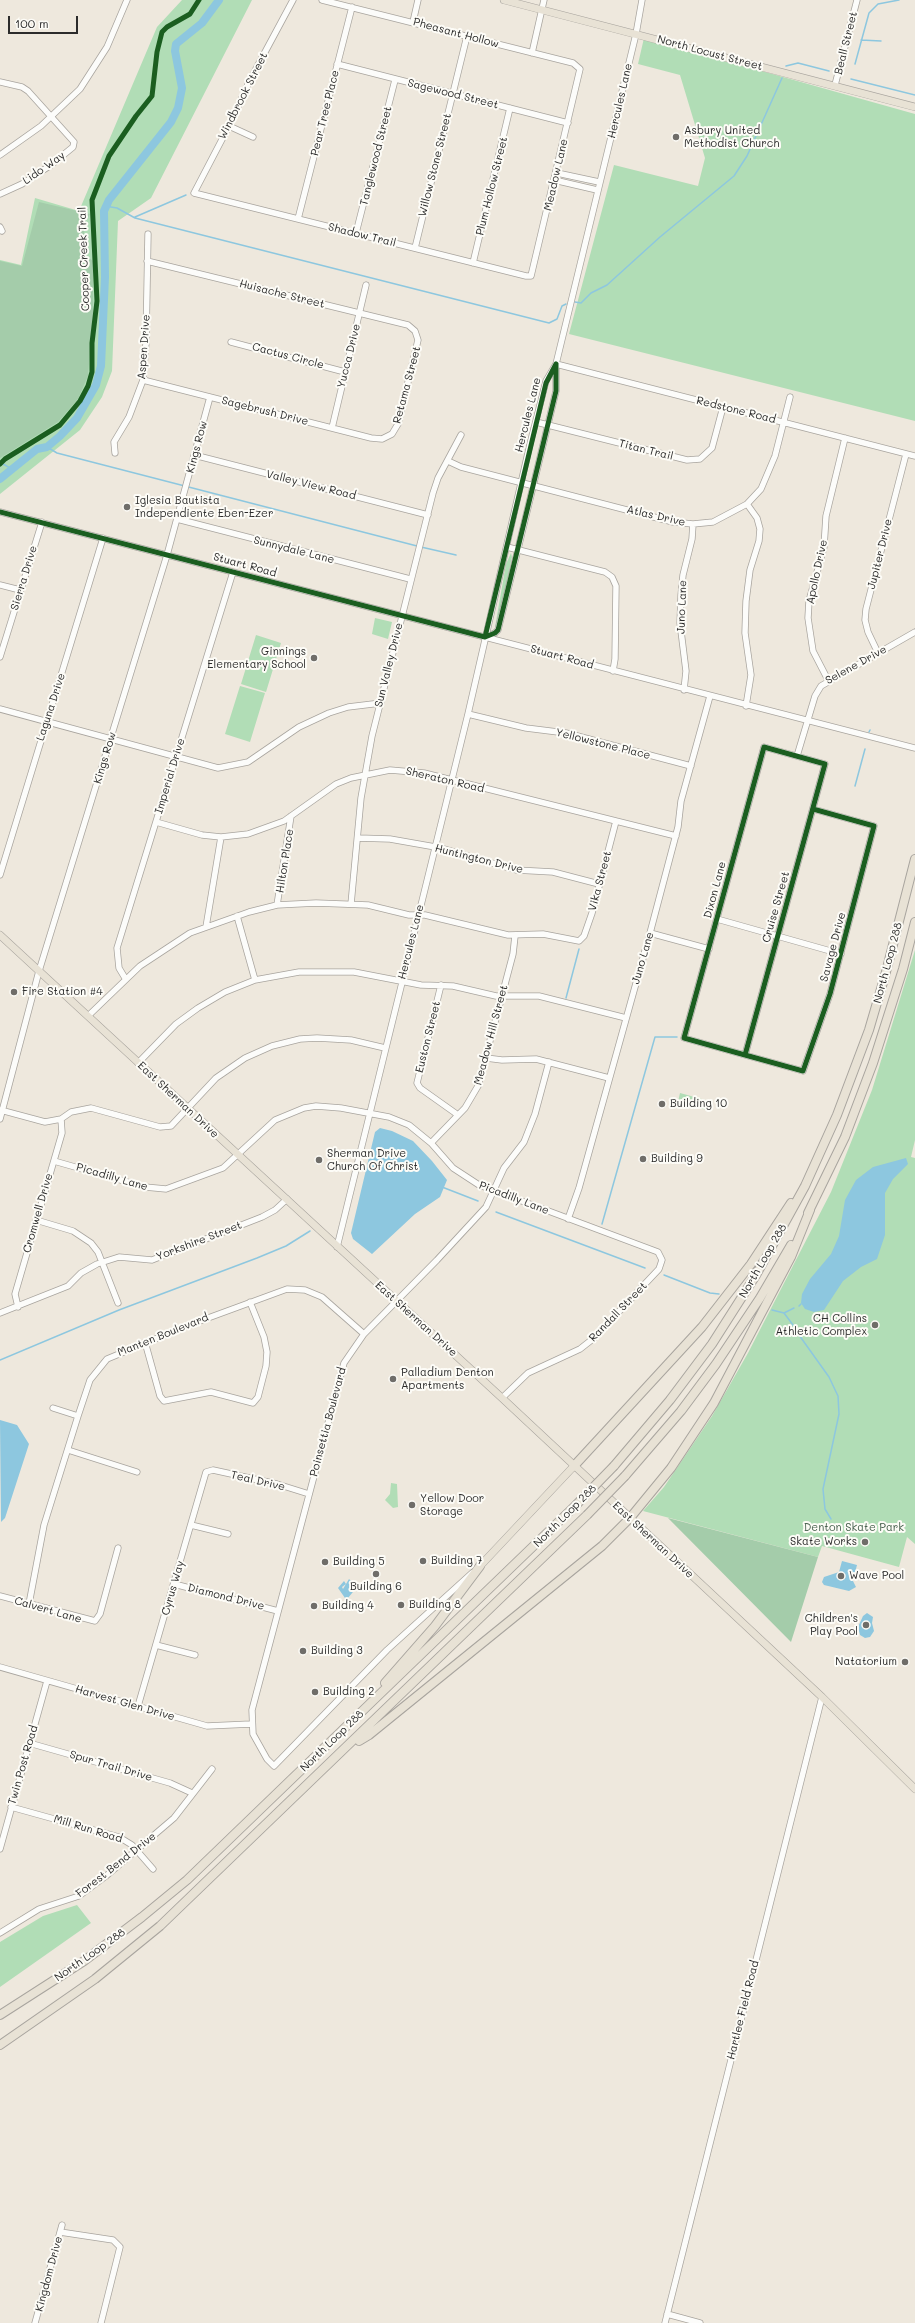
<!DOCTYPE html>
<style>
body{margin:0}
#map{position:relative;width:915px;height:2323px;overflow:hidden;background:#eee8dd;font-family:Mali,sans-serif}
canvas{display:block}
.scale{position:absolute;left:8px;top:16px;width:70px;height:18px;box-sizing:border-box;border:2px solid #2b2b2b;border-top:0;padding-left:5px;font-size:12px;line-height:14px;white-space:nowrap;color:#2b2b2b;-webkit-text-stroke:3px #fdfcf7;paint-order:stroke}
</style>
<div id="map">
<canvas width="915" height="2323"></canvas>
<div class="scale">100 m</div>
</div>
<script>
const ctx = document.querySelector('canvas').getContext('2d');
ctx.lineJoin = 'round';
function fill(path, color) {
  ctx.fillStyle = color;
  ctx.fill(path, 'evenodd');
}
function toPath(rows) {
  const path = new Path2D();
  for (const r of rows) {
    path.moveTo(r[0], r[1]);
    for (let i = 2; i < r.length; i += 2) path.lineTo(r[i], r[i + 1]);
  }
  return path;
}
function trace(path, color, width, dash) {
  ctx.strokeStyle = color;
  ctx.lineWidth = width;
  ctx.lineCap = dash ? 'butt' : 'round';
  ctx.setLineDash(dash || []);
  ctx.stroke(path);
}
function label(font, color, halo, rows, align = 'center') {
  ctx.font = font + ' Mali,sans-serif';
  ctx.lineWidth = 4;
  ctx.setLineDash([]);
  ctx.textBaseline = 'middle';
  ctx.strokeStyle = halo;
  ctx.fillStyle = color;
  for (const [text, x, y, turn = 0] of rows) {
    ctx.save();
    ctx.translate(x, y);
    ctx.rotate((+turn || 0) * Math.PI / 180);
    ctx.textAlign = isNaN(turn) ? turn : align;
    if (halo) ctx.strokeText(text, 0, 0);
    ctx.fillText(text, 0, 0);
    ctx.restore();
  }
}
fill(toPath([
 [182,0,252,0,151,198,118,221,112,371,102,397,80,430,0,494,0,260,21,265,35,198,79,211,157,27],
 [644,38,915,114,915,421,569,334,614,165,698,186,705,158,680,75,638,64],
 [511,553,512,557,499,620,495,627,506,564],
 [375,618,392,622,388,639,372,634],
 [256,635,281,643,266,692,241,684],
 [240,686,265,693,250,742,225,734],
 [915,950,915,1140,911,1157,915,1158,915,1544,907,1537,899,1567,822,1546,818,1557,643,1511,664,1487,712,1416,748,1353,831,1192,872,1090],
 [680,1093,709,1101,707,1110,678,1102],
 [391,1483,397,1484,398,1507,393,1508,385,1500,390,1494],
 [77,1905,91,1923,0,1987,0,1942,43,1916]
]), '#b1ddb6');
fill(toPath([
 [39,202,90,214,84,225,85,255,93,261,93,313,88,376,78,399,58,422,0,458,0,261,22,266],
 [668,1518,818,1557,791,1642]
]), '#a4ccaa');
fill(toPath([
 [380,1128,392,1131,413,1141,432,1161,447,1180,440,1197,415,1214,372,1254,353,1239,351,1233,375,1132],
 [906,1158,908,1164,893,1179,885,1193,885,1235,877,1259,861,1267,843,1281,824,1310,814,1312,805,1309,801,1303,802,1294,810,1279,831,1254,839,1236,845,1200,856,1180,873,1167],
 [0,1420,17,1425,29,1444,5,1518,1,1522],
 [842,1561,857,1565,853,1581,856,1587,849,1591,824,1585,822,1582,824,1577,839,1572],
 [349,1579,357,1587,348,1598,345,1598,338,1588,344,1581,346,1584,342,1587,343,1589],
 [867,1613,873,1617,872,1623,874,1631,870,1637,865,1638,860,1635,858,1627,863,1616]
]), '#8dc7df');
trace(toPath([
 [861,40,881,41],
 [855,64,869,13,878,4,899,0],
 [786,66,798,63,829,71],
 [851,79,915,95],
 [105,206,117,208,135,218,549,323,557,319,562,306,566,304],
 [135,217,186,195],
 [575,302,581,303,591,293,607,285,660,237,734,176,747,156,782,78],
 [47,447,57,453,417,546],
 [3,464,12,469],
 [421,547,456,555],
 [869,732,870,730],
 [855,786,865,749],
 [566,998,579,949],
 [442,1187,478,1201],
 [496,1212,645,1268],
 [602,1224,655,1037,677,1037],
 [664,1275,710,1293,719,1294],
 [799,1306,801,1304],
 [772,1310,784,1313,796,1329],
 [784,1313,794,1308],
 [799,1335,829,1377,838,1396,839,1414,823,1489,825,1509,831,1519],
 [0,1360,119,1310,257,1258,286,1246,310,1231]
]), '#8dc7df', 1.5);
trace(toPath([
 [0,479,37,449,47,447,60,436,77,418,96,385,101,366,105,277,104,211,109,200,171,122,178,108,182,88,175,51,176,44,202,23,219,0]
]), '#8dc7df', 8);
const minor = toPath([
 [293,0,250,80,229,126,194,193,526,276,531,276,580,69,573,63,322,0],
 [413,22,418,0],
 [532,53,544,0],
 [337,64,568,123],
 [0,82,22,87,28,91,74,142,73,147,51,165,22,184,0,194],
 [835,85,857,0],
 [229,126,253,137],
 [0,155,41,126,80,89,107,47,127,0],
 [557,173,599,182],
 [554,180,597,190],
 [298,219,352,7],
 [0,227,2,231],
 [356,233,395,80],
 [415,248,467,36],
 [473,263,510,108],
 [231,342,345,372],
 [556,364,915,456],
 [143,380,371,438,382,439,392,434,398,424,418,340,415,331,408,325,147,261],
 [536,422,687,460,700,459,712,448,723,407],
 [332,428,366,285],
 [115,453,114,442,129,417,143,380,146,343,148,234],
 [194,455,428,515],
 [448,461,461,467,673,522,693,524,713,522,747,504,761,489,775,456,790,397],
 [0,512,915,748],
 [177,519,410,579],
 [507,547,605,572,612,577,616,586,615,659,613,671],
 [0,585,20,590],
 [486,637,495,633,498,630,518,549,556,391,556,364,636,34,642,0],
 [878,653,868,632,865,620,866,609,906,454],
 [0,657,42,522],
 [828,680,813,651,808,618,809,601,824,547,826,516,845,438],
 [684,690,686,671,680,623,681,595,683,575,692,539,693,524],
 [746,706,751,675,745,633,746,601,750,570,759,541,760,529,757,518,747,504],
 [0,709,218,768,248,762,299,727,329,713,348,707,381,703],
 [468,714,526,728,566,733,691,766],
 [797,756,815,696,821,686,915,632],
 [156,822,202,835,221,837,248,834,284,821,336,784,351,778,390,770,424,773,676,836],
 [358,838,390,839,441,848,516,870,553,872,599,884],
 [0,875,103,538],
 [351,904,361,798,372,736,433,493,438,478,461,435],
 [277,905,291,816],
 [237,916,255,980],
 [717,919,841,954],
 [206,927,221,837],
 [650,933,709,949],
 [125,978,119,968,117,948,233,572],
 [441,985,417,1083,420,1088,458,1115],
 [88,1016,140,966,190,933,249,912,277,905,316,903,368,905,409,915,425,915,508,935,543,934,579,941,584,936,592,913,616,821],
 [745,1055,825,764,764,747,684,1038,745,1055,803,1071,830,994,874,826,813,809],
 [486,1058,502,1060,536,1059,609,1078],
 [138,1063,176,1024,198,1008,225,992,255,980,299,972,354,972,421,985,453,986,496,996,539,996,626,1018],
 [0,1110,45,1122,61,1119,71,1112,91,1108,160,1127,171,1126,216,1078,245,1058,272,1046,300,1039,317,1038,351,1040,385,1048],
 [0,1119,39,971,167,555,210,397],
 [431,1143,465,1108,478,1086,513,954,515,936],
 [54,1161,145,1187,166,1189,223,1168,275,1120,304,1108,316,1106,341,1108,389,1117,409,1125,431,1143,453,1168,479,1185,658,1252,662,1260,659,1269,594,1338,580,1349,528,1373,502,1398],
 [568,1219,579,1188,650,933,678,827,681,801,710,696],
 [36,1220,73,1231,91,1243,98,1252,118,1303],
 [337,1247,468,714,530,444,546,381,556,364],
 [18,1307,15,1294,62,1133,61,1119],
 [0,1313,68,1286,81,1273,97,1264,119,1257,152,1260,262,1217,275,1210,287,1199],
 [145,1342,160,1396,164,1401,211,1392,253,1403,258,1397,266,1366,267,1352,264,1337,250,1302],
 [53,1408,78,1416],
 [68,1450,137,1472],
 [191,1525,228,1534],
 [472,1573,387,1650,274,1766,267,1759,253,1734,252,1710,344,1363,364,1334,437,1260,486,1207,504,1168,524,1142,535,1114,549,1062],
 [174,1584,278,1611],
 [0,1596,95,1621,100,1614,118,1548],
 [29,1604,44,1525,78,1416,90,1380,107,1359,189,1325,287,1289,305,1290,322,1297,364,1334],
 [156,1645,195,1655],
 [0,1667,207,1726,251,1724],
 [138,1706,206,1472,213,1470,277,1484,309,1494],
 [29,1743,170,1783,192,1793],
 [11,1807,119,1837,132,1845,153,1869],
 [0,1849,47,1681],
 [0,1933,39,1909,79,1896,106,1876,174,1818,212,1769],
 [60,2232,113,2240,120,2247,101,2323],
 [667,2314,700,2323],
 [35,2323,62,2225],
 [665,2323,822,1697]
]);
const major = toPath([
 [504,0,915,107],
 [0,935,502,1398,822,1697,915,1789],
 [480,1566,574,1466]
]);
const highway = toPath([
 [808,1213,845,1137,873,1063,903,969,915,922],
 [574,1466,702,1327,751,1264,791,1203],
 [614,1466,670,1400,712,1344,756,1275,805,1186,837,1115,869,1030,886,972,915,859],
 [625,1476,681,1411,716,1364,760,1298,791,1245],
 [385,1683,435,1626,480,1566],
 [359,1741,369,1735,602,1546,630,1518,671,1468,714,1403,791,1257,810,1210],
 [0,2015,84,1961,142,1917,187,1880,576,1505],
 [0,2045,95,1979,160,1926,587,1515]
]);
trace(minor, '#a8a49e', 7);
trace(major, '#a8a49e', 8);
trace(highway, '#a8a49e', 10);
trace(minor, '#fcfcfa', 5.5);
trace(major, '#e8e2d5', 7);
trace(highway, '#e8e2d5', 8);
const highwayBridge = toPath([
 [576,1505,614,1466],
 [587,1515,625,1476]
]);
trace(highwayBridge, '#a8a49e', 10, []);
trace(highwayBridge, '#e8e2d5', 8);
trace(toPath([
 [0,464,5,459,60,425,80,401,88,386,92,372,92,343,97,301,92,200,109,156,136,116,152,96,157,52,162,32,167,27,190,14,199,0],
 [0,512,485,637,495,633,498,630,556,391,556,364],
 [485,637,546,383,556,364],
 [745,1055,825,764,764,747,684,1038,745,1055,803,1071,830,994,874,826,813,809]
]), '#1b5e20', 5);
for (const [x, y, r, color] of [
 [676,137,4,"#6f6d69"],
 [127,507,4,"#6f6d69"],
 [314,658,4,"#6f6d69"],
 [14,992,4,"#6f6d69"],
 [662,1104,4,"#6f6d69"],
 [643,1159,4,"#6f6d69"],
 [319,1160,4,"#6f6d69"],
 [875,1325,4,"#6f6d69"],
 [393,1379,4,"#6f6d69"],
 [412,1505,4,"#6f6d69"],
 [865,1542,4,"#6f6d69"],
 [423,1561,4,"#6f6d69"],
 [325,1562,4,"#6f6d69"],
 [376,1574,4,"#6f6d69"],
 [841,1576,4,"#6f6d69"],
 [401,1605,4,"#6f6d69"],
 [314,1606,4,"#6f6d69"],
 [866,1625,4,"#6f6d69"],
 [303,1651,4,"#6f6d69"],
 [905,1662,4,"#6f6d69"],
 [315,1692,4,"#6f6d69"]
]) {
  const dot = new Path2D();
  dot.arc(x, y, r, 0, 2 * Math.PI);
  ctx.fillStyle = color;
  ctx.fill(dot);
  trace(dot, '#fdfcf7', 1.5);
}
label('11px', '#2b2b2b', '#fdfcf7', [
 ["Pheasant Hollow",456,33,15],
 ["Beall Street",846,43,-76],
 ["North Locust Street",710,53,15],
 ["Sagewood Street",453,94,14],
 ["Windbrook Street",243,96,-63],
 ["Hercules Lane",620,101,-77],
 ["Pear Tree Place",325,113,-76],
 ["Tanglewood Street",376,156,-76],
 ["Willow Stone Street",435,165,-76],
 ["Lido Way",44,168,-35],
 ["Meadow Lane",556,175,-77],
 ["Plum Hollow Street",492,186,-76],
 ["Shadow Trail",362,235,14],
 ["Cooper Creek Trail",84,259,-92],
 ["Huisache Street",282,294,14],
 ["Aspen Drive",144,347,-86],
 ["Cactus Circle",288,356,15],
 ["Yucca Drive",349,356,-76],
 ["Retama Street",407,385,-75],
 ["Redstone Road",736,410,14],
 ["Sagebrush Drive",265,411,14],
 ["Hercules Lane",528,415,-76],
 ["Kings Row",197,447,-75],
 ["Titan Trail",646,450,14],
 ["Valley View Road",311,485,14],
 ["Atlas Drive",656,516,13],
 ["Sunnydale Lane",294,550,14],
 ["Jupiter Drive",880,554,-76],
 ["Stuart Road",245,565,15],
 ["Apollo Drive",817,572,-78],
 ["Sierra Drive",24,578,-73],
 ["Juno Lane",682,607,-88],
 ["Stuart Road",562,657,15],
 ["Sun Valley Drive",389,665,-76],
 ["Selene Drive",856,665,-29],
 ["Laguna Drive",51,707,-72],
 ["Yellowstone Place",603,744,14],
 ["Kings Row",105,758,-73],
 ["Imperial Drive",170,776,-73],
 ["Sheraton Road",445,780,13],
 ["Huntington Drive",479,859,14],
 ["Hilton Place",285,861,-81],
 ["Vika Street",600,881,-75],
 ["Dixon Lane",715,890,-75],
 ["Cruise Street",776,907,-74],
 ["Hercules Lane",411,942,-76],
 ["Savage Drive",833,947,-75],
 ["Juno Lane",643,958,-74],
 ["North Loop 288",888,963,-75],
 ["Meadow Hill Street",491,1035,-75],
 ["Euston Street",428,1037,-76],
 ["East Sherman Drive",178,1100,43],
 ["Picadilly Lane",112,1177,16],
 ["Picadilly Lane",514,1198,21],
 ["Cromwell Drive",38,1213,-74],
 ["Yorkshire Street",199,1241,-21],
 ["North Loop 288",763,1261,-60],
 ["Randall Street",618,1312,-46],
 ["East Sherman Drive",416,1319,42],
 ["Manten Boulevard",163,1335,-22],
 ["Poinsettia Boulevard",328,1422,-75],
 ["Teal Drive",258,1481,13],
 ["North Loop 288",565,1516,-45],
 ["East Sherman Drive",653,1540,43],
 ["Cyrus Way",173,1588,-74],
 ["Diamond Drive",226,1597,14],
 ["Calvert Lane",48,1610,16],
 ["Harvest Glen Drive",125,1703,16],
 ["North Loop 288",332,1741,-44],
 ["Twin Post Road",23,1765,-74],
 ["Spur Trail Drive",111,1766,16],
 ["Mill Run Road",88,1829,17],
 ["Forest Bend Drive",116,1865,-38],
 ["North Loop 288",90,1955,-35],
 ["Hartlee Field Road",743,2010,-76],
 ["Kingdom Drive",49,2274,-75]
]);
label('11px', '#2b2b2b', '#fdfcf7', [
 ["Asbury United",684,131],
 ["Methodist Church",684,144],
 ["Iglesia Bautista",135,501],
 ["Independiente Eben-Ezer",135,514],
 ["Ginnings",306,652,"right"],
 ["Elementary School",306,665,"right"],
 ["Fire Station #4",22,992],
 ["Building 10",670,1104],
 ["Sherman Drive",327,1154],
 ["Church Of Christ",327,1167],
 ["Building 9",651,1159],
 ["CH Collins",867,1319,"right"],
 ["Athletic Complex",867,1332,"right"],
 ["Palladium Denton",401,1373],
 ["Apartments",401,1386],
 ["Yellow Door",420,1499],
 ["Storage",420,1512],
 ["Skate Works",857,1542,"right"],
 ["Building 7",431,1561],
 ["Building 5",333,1562],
 ["Wave Pool",849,1576],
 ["Building 6",376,1587,"center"],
 ["Building 8",409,1605],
 ["Building 4",322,1606],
 ["Children's",858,1619,"right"],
 ["Play Pool",858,1632,"right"],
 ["Building 3",311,1651],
 ["Natatorium",897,1662,"right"],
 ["Building 2",323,1692]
], 'left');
label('11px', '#445e4b', '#fdfcf7', [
 ["Denton Skate Park",854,1528]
]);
</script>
